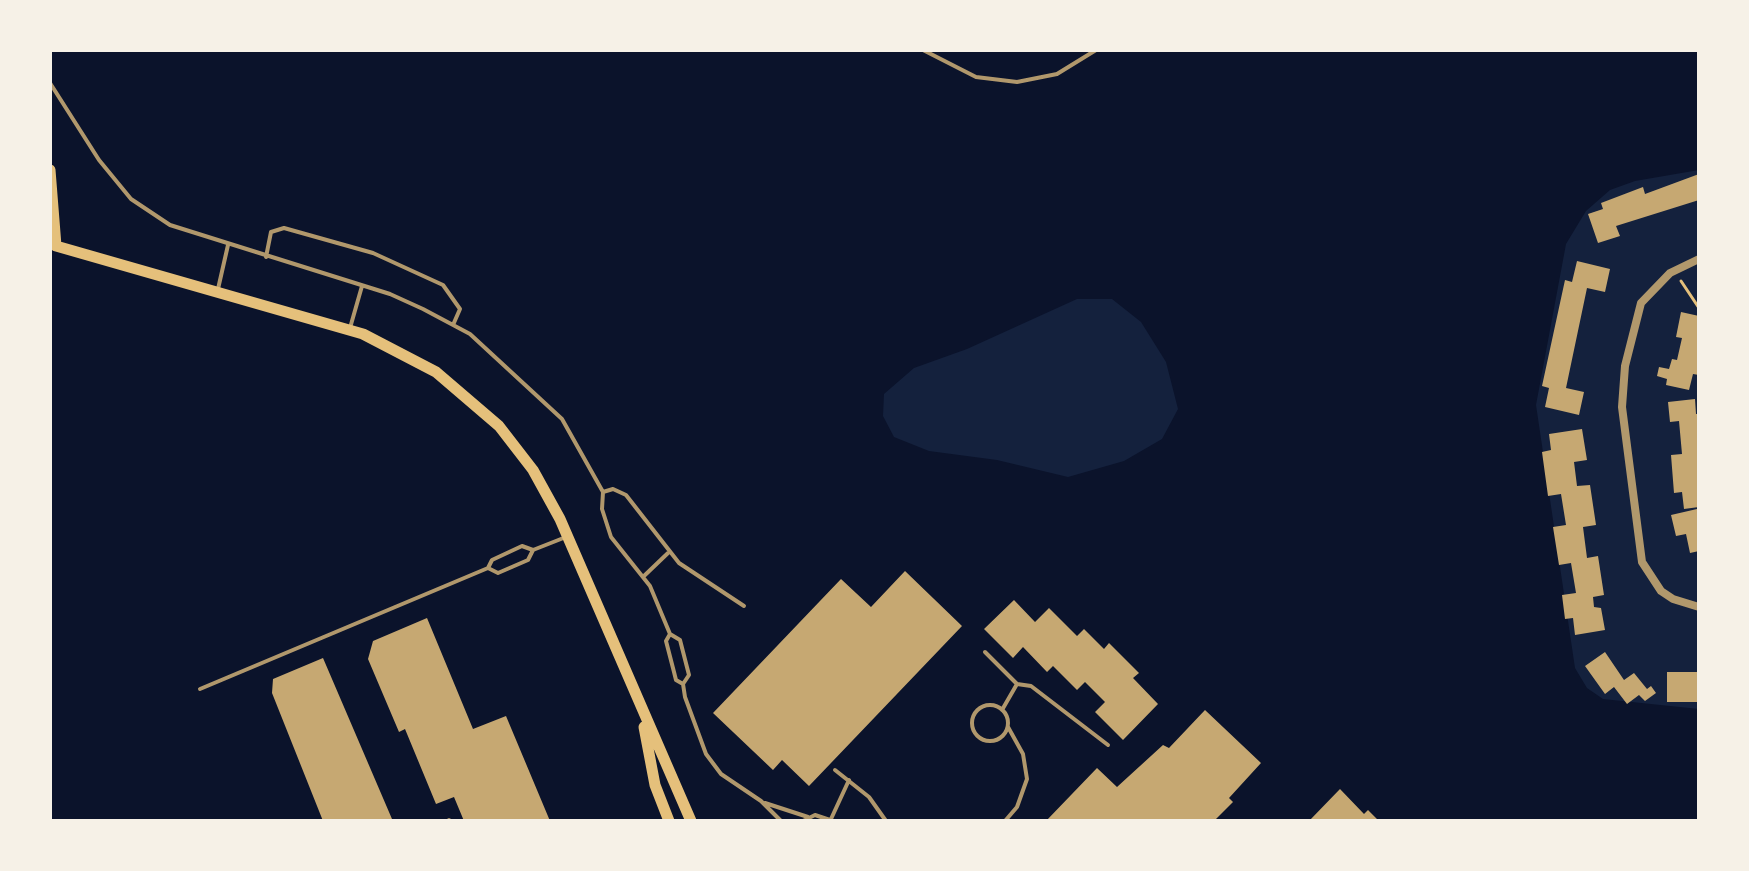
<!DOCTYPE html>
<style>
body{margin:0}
#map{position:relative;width:1749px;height:871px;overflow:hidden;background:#14213d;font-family:"Asap Condensed",sans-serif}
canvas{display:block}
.frame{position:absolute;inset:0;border:52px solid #f6f1e7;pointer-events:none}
</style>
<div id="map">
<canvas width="1749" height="871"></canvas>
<div class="frame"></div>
</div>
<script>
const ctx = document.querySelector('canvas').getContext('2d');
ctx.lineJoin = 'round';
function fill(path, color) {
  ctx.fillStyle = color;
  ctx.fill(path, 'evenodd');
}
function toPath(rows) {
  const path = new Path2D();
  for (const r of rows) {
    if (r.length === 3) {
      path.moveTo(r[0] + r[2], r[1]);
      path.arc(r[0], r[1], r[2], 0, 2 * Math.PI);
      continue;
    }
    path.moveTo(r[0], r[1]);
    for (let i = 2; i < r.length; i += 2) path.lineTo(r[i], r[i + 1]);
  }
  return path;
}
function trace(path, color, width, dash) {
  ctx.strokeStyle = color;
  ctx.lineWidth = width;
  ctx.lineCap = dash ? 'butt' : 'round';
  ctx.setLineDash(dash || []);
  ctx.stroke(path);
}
fill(toPath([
 [50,50,1699,50,1699,170,1635,181,1610,190,1586,211,1566,244,1536,405,1575,668,1587,688,1603,699,1699,709,1699,821,50,821],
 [1077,299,1112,299,1141,322,1166,362,1178,409,1162,439,1124,461,1068,477,997,460,929,451,894,437,883,416,884,394,914,368,967,349]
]), '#0b132b');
fill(toPath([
 [1699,174,1699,200,1616,226,1620,236,1598,243,1588,214,1603,209,1601,203,1643,187,1645,194],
 [1577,261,1610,269,1605,292,1587,288,1566,388,1584,392,1579,415,1545,407,1549,388,1542,386,1565,280,1572,282],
 [1681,312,1699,316,1699,375,1693,374,1689,390,1666,385,1667,379,1657,376,1659,367,1669,369,1672,359,1677,360,1682,338,1676,337],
 [1695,399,1696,414,1699,414,1699,507,1684,509,1682,492,1674,493,1671,455,1682,454,1679,421,1670,422,1668,402],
 [1582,429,1587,460,1574,462,1577,486,1590,485,1596,525,1583,527,1587,558,1598,556,1604,595,1593,597,1594,607,1601,608,1605,630,1575,635,1573,618,1565,619,1562,595,1576,593,1571,563,1559,565,1553,527,1566,525,1561,494,1548,496,1542,452,1551,450,1549,434],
 [1697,509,1699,551,1690,553,1686,534,1676,536,1671,515],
 [905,571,962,626,809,786,782,760,773,770,713,713,841,579,871,607],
 [1014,600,1035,622,1049,608,1077,636,1084,629,1104,649,1109,643,1139,673,1133,678,1158,704,1123,740,1095,712,1105,702,1085,682,1077,690,1053,666,1047,672,1023,647,1013,658,984,629],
 [427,618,473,729,506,716,550,821,464,821,454,797,436,804,405,729,399,732,368,659,373,641],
 [1605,652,1624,680,1634,673,1647,689,1651,686,1656,693,1645,701,1639,695,1627,704,1614,687,1605,694,1585,666],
 [323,658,392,819,391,821,323,821,272,693,273,679],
 [1667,672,1699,672,1699,702,1667,702],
 [1205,710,1261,763,1229,798,1233,802,1214,821,1046,821,1097,768,1117,787,1163,745,1169,748],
 [1340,789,1364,814,1368,810,1379,821,1309,821]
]), '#c6a872');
trace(toPath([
 [1681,281,1699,308]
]), '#e5c07b', 3);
trace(toPath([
 [923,50,976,77,1017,82,1057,74,1096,50],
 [50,83,99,160,131,199,170,225,390,294,423,309,470,334,562,419,603,492,602,509,611,537,650,586,670,634,680,640,689,675,683,684,685,697,706,754,721,774,761,801,781,821],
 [266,257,271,232,284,228,373,253,443,285,460,309,453,325],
 [218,289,228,245],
 [350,328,362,286],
 [603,492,613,489,626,495,679,563,744,606],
 [488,568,498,573,528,560,533,550],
 [644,576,668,553],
 [670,634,666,641,674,672,676,680,683,684],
 [985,652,1017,684,1002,710],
 [1017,684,1031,686,1108,745],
 [200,689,488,568,492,560,522,546,533,550,566,537],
 [990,723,18],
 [835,770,869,797,886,821],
 [765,803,808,817],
 [831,819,849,780],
 [449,820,449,821],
 [803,821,815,815,833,821],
 [1005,821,1017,807,1027,779,1023,754,1008,727]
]), '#b1986c', 4);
trace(toPath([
 [1699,259,1670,273,1641,303,1625,366,1622,407,1642,562,1661,591,1673,599,1699,607]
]), '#b1986c', 8);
trace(toPath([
 [50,170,56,246,363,334,436,372,499,426,533,470,560,519,691,821],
 [644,727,655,785,669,821]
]), '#e5c07b', 11);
</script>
